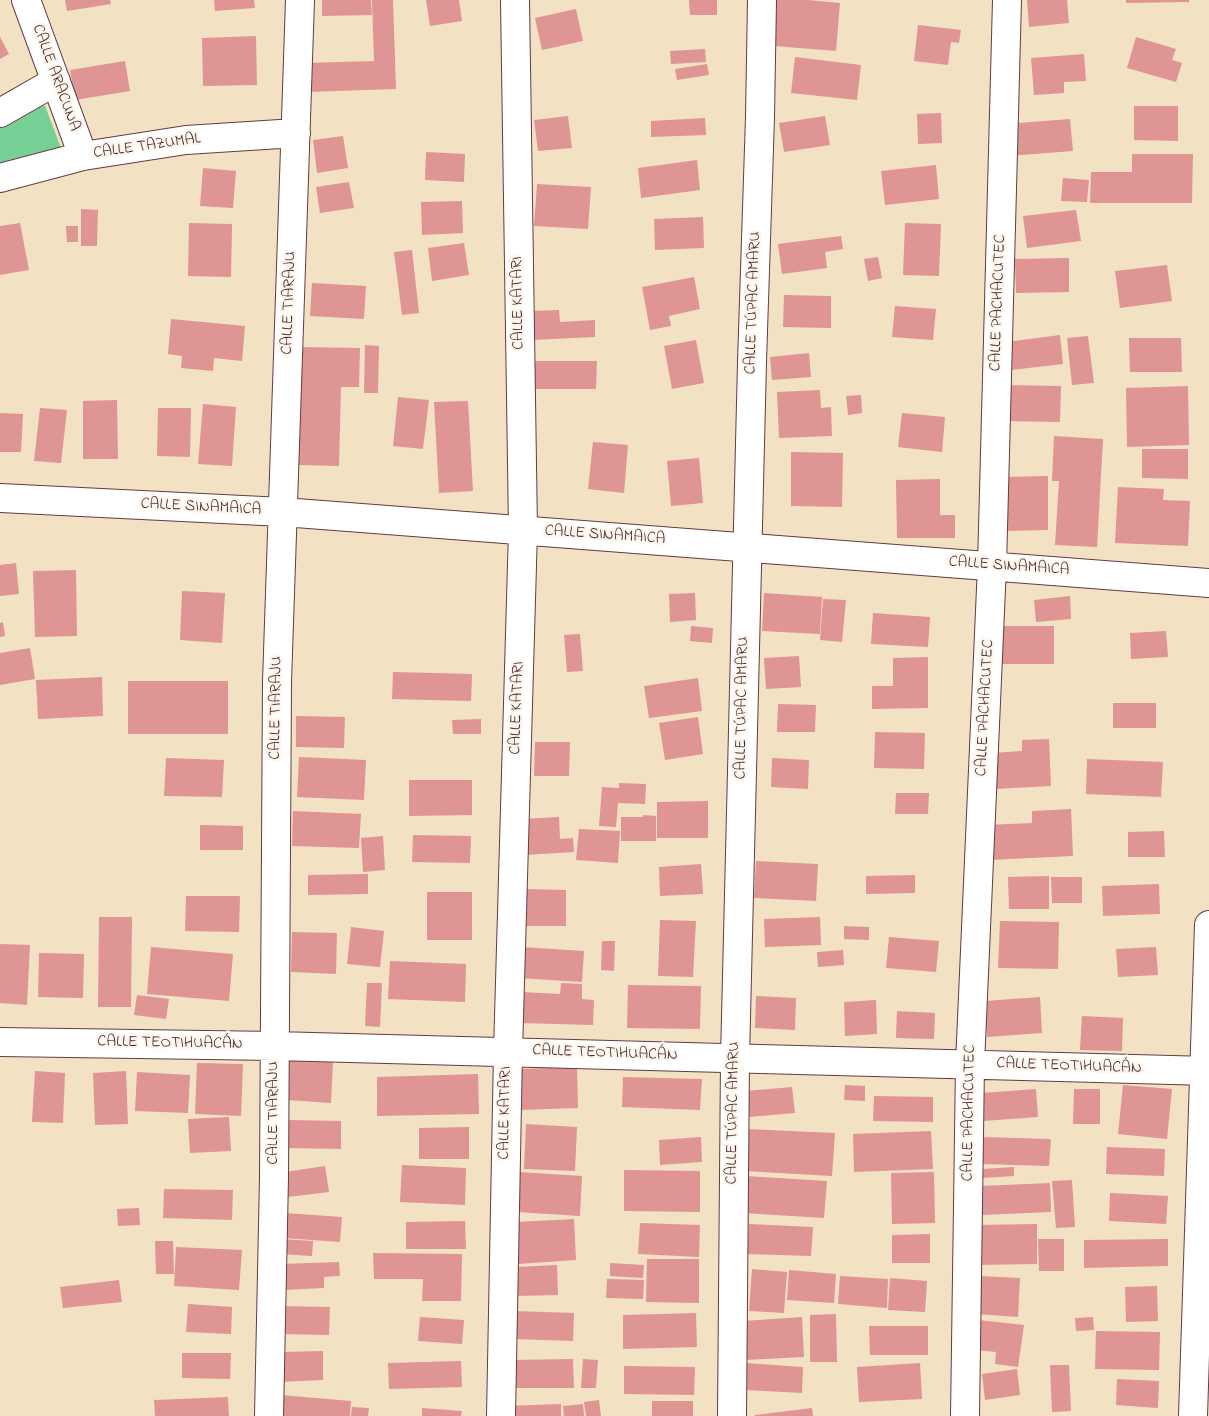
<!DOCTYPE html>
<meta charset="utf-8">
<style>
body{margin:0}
canvas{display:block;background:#f3e1c4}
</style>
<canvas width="1209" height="1416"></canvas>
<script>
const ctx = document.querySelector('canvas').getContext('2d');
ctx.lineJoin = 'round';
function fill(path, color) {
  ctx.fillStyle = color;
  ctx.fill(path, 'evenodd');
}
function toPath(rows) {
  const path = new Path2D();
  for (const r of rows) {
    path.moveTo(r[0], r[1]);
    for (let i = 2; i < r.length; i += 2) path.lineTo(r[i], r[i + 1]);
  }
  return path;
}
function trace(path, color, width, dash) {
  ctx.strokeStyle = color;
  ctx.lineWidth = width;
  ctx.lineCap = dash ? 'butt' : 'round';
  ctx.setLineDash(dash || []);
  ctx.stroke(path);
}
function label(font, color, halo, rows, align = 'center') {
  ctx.font = font + ' "Indie Flower",sans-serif';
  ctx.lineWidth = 5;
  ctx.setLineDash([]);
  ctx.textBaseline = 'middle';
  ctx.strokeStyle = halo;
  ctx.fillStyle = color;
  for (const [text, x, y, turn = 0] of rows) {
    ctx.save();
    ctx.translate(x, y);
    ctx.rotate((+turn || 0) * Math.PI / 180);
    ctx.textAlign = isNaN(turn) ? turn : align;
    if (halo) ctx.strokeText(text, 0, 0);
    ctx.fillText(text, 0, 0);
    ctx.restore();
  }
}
fill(toPath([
 [43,105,45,106,61,148,0,164,0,128]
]), '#76cf95');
fill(toPath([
 [65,0,110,0,111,4,67,11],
 [214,0,254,0,255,8,215,11],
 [322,0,371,0,372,15,322,16],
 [372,0,393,0,396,89,307,92,306,63,374,61],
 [426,0,459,0,462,21,430,26],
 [689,0,717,0,717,15,690,15],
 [767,0,808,0,840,3,836,51,762,45],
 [1027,0,1067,0,1069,23,1029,27],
 [1126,0,1189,0,1189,2,1126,3],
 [576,9,583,41,542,50,535,18],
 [918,25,961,30,959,43,951,42,948,65,914,61],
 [256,36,257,85,203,86,202,38],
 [0,37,9,54,0,59],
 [1136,37,1176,49,1172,60,1182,63,1176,82,1127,68],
 [705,49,706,62,671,64,670,51],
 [1084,54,1086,81,1064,82,1064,93,1034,95,1031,58],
 [795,57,861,65,857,100,791,93],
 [125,61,130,91,75,100,70,70],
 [707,64,709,75,677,80,675,69],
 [1134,106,1178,106,1178,141,1134,140],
 [941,113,942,143,918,144,917,114],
 [568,116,572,148,538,151,534,120],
 [825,116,830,145,784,152,779,123],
 [705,118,706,135,651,137,651,121],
 [1070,119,1073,151,1008,156,1005,124],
 [343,136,348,168,317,173,313,140],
 [426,152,465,154,464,182,425,180],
 [1132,154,1193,154,1192,203,1090,203,1091,172,1132,172],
 [697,160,700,190,641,198,638,168],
 [936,165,939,199,885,205,881,171],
 [203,168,236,171,233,208,200,206],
 [1063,178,1089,180,1087,202,1061,201],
 [349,182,354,208,320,213,316,187],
 [537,184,591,187,588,229,534,226],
 [462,201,463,233,422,235,421,202],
 [81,209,98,210,97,246,81,246],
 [1076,210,1081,241,1027,248,1023,216],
 [703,217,704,248,655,250,654,219],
 [20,223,29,270,0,275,0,226],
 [189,223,232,224,231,277,188,276],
 [905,223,941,224,939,276,903,275],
 [66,226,78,226,78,242,67,242],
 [841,236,843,249,825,252,827,268,782,274,778,244],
 [464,243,469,275,432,281,428,248],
 [412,250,419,313,402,315,394,252],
 [878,257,882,278,868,281,864,259],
 [1069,258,1069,292,1016,293,1015,259],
 [1167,265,1172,301,1120,308,1115,271],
 [694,277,700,309,669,316,671,326,650,330,642,287],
 [312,283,366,286,364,319,310,316],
 [784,295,831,296,831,328,783,327],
 [895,306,936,309,933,340,892,337],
 [559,310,560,322,595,320,595,337,532,340,531,311],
 [171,319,245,326,242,361,214,358,213,371,181,368,182,356,168,354],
 [1060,335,1063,364,1011,370,1007,342],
 [1088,336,1094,383,1072,385,1067,338],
 [1129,338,1181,338,1182,372,1130,372],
 [696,340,704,383,672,389,664,346],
 [365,345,379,346,378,393,364,393],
 [301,347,360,348,359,387,341,387,339,466,299,465],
 [809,353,811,377,772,380,770,357],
 [533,361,597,361,596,389,533,389],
 [1002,385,1061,386,1060,422,1002,421],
 [1188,386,1189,445,1127,447,1126,388],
 [820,390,821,408,831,407,832,436,779,438,777,392],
 [861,395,862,413,848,415,846,396],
 [398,397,429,400,423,449,393,446],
 [117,400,118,459,83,459,83,401],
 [468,401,473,491,439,493,434,402],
 [203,404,236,407,232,466,198,464],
 [40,408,67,410,61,463,34,461],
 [158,408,191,408,190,457,157,456],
 [0,413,23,414,21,452,0,452],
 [902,413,945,417,942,452,898,447],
 [1054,436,1103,439,1097,547,1055,545,1059,481,1052,481],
 [593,442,628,445,624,493,588,489],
 [1142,449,1188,449,1188,479,1142,478],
 [791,452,843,453,842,507,791,506],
 [699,458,703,503,671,506,667,461],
 [1048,476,1048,530,1004,531,1004,477],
 [940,479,940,515,955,515,955,538,897,538,896,480],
 [1118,487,1164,489,1163,500,1190,501,1188,546,1115,543],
 [16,563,19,594,0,596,0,565],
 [76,570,77,636,35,637,33,571],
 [182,591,225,593,222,643,180,640],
 [695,593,696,620,670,622,669,594],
 [764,593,822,597,820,634,762,631],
 [1070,596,1071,619,1036,622,1034,600],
 [823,599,846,600,842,642,820,640],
 [873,613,930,617,928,647,871,644],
 [3,622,5,636,0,637,0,623],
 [691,626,713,628,712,643,690,641],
 [1001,626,1054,626,1054,664,1001,664],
 [1166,631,1168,657,1131,659,1130,633],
 [580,634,583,671,567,672,564,635],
 [30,648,35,679,0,685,0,653],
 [799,656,801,687,766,689,764,658],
 [928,657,928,708,872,709,872,686,893,686,893,658],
 [393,672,472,674,471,701,392,699],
 [102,677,103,716,38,719,36,680],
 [698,678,702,711,649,718,644,686],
 [128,681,228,681,228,734,128,734],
 [1113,703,1156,703,1156,728,1113,728],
 [778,704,816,705,815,732,777,732],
 [296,716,345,717,344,748,296,747],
 [698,717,703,754,665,760,659,723],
 [481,719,481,734,453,734,452,720],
 [875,732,925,733,924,769,874,768],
 [1049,739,1051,786,995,789,993,753,1022,751,1022,740],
 [535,742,570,742,569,776,534,776],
 [299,757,366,760,364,800,297,797],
 [166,758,224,760,222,797,164,796],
 [772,758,809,760,808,789,771,787],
 [1087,759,1163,762,1161,797,1086,794],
 [409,780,472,780,472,815,409,816],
 [619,783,646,784,645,804,618,803,616,827,599,826,602,787,619,788],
 [896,793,929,793,928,814,895,814],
 [708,801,708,838,657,838,657,802],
 [1071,809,1073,856,989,860,987,825,1032,823,1032,811],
 [293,811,361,814,359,848,292,846],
 [643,815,656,816,656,841,621,841,621,817,643,817],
 [559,817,560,839,573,838,574,852,525,855,523,819],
 [200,825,243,826,243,850,200,850],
 [579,829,620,831,618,863,576,860],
 [1164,831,1165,857,1128,857,1128,832],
 [413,835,471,836,470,863,412,862],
 [383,836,385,870,363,872,361,838],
 [756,861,818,864,816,901,754,898],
 [701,864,703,894,660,896,659,867],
 [368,874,368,894,308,895,308,875],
 [915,875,915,893,866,894,866,876],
 [1049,876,1049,909,1009,909,1008,877],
 [1051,877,1082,877,1082,903,1052,903],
 [1159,884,1160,914,1103,916,1102,886],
 [527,889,566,890,566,926,526,926],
 [427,892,472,892,472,940,427,940],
 [186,896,240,896,239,932,185,931],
 [99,917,132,917,131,1007,98,1007],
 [820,917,821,945,765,947,764,919],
 [660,920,696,921,693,977,658,976],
 [1000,921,1059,922,1058,969,998,968],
 [844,926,869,927,869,940,844,939],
 [351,927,384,931,380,967,347,964],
 [292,932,337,933,336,974,291,972],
 [889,937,939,941,936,972,886,968],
 [602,941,615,941,614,971,601,970],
 [0,944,30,945,27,1005,0,1003],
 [151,947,233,954,229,1001,147,994],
 [521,947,584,951,582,982,519,978],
 [1156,947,1158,975,1118,977,1116,949],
 [843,950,844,965,818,967,817,952],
 [39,953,84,954,83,998,38,997],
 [390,961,466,964,465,1002,388,999],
 [367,983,382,983,380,1027,365,1026],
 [561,983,582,984,582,999,594,1000,593,1025,521,1023,522,992,560,994],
 [628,985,701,986,700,1029,627,1028],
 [137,995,169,999,166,1019,134,1015],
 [756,996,796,998,795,1030,755,1028],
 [1040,997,1042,1033,987,1037,985,1001],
 [876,1000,877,1034,845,1036,844,1002],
 [897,1011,935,1013,934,1039,896,1038],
 [1082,1016,1123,1018,1122,1051,1080,1050],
 [289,1058,333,1061,331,1103,287,1100],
 [197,1063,243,1064,241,1116,195,1114],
 [577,1067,578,1108,520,1110,519,1069],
 [35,1071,65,1073,63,1123,32,1122],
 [126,1071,128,1124,95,1125,93,1073],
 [137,1072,190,1075,188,1113,135,1111],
 [478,1074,479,1114,377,1116,377,1077],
 [623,1077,702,1079,700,1110,622,1107],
 [845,1085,865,1086,865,1101,844,1100],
 [1123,1085,1172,1089,1167,1139,1118,1134],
 [792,1087,795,1113,749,1117,746,1091],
 [1036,1089,1038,1117,983,1121,982,1093],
 [1074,1089,1100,1089,1100,1124,1073,1124],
 [874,1096,933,1097,933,1122,873,1121],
 [229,1117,231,1151,190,1153,188,1119],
 [286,1120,341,1121,341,1149,286,1148],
 [526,1124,577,1127,575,1171,524,1169],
 [469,1127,469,1159,419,1159,419,1128],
 [746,1129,835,1133,832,1176,744,1171],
 [931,1131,933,1169,854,1172,853,1134],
 [701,1137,702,1162,660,1165,659,1140],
 [982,1137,1051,1139,1049,1166,981,1164],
 [1107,1147,1165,1149,1164,1176,1106,1174],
 [402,1165,466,1168,465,1205,400,1202],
 [325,1166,329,1192,288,1197,285,1172],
 [1014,1167,1014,1176,983,1178,982,1169],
 [624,1170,700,1171,700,1212,624,1211],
 [519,1172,582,1176,580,1216,516,1212],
 [934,1172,935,1223,892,1224,891,1173],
 [746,1176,827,1181,824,1218,743,1213],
 [1072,1180,1075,1227,1056,1228,1052,1181],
 [1050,1183,1051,1212,981,1215,980,1186],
 [164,1189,233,1190,232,1220,163,1218],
 [1110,1193,1168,1196,1166,1224,1109,1221],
 [139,1208,140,1225,118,1226,117,1209],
 [285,1213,342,1217,340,1242,284,1238],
 [574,1219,576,1260,518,1264,515,1222],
 [465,1221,466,1249,406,1249,406,1222],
 [640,1223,700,1225,699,1257,638,1254],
 [749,1224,813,1227,811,1256,747,1254],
 [1037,1224,1037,1264,978,1265,978,1225],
 [930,1234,930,1263,892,1263,892,1235],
 [280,1239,313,1241,312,1256,279,1254],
 [1038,1239,1064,1239,1064,1271,1039,1271],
 [1168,1239,1168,1266,1084,1268,1084,1240],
 [155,1241,173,1241,174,1274,156,1274],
 [176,1247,242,1250,239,1290,174,1286],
 [373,1253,462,1254,461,1301,422,1301,423,1279,374,1279],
 [647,1259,699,1259,699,1303,646,1302],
 [339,1262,340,1276,324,1277,324,1288,283,1290,281,1264],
 [610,1263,644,1265,643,1278,610,1276],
 [557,1265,558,1295,516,1296,515,1267],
 [752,1269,787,1272,784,1313,749,1311],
 [789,1270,836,1274,834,1303,787,1300],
 [840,1276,888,1279,887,1308,838,1304],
 [978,1276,1020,1278,1018,1317,976,1314],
 [890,1278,927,1281,925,1312,888,1310],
 [607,1279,644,1280,643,1299,606,1298],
 [119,1280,122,1302,63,1308,60,1287],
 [1157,1286,1158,1321,1126,1322,1125,1287],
 [188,1304,232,1307,231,1334,186,1332],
 [280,1306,330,1307,329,1335,279,1334],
 [514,1311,574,1313,573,1341,513,1339],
 [696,1313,697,1347,623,1349,623,1315],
 [836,1314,837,1362,810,1362,810,1315],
 [420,1317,464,1320,462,1344,418,1341],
 [802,1317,804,1357,745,1360,743,1321],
 [1093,1317,1094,1330,1076,1331,1075,1318],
 [979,1320,1024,1325,1018,1367,995,1364,996,1352,975,1350],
 [869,1326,928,1326,928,1355,870,1355],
 [1096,1331,1160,1332,1159,1370,1095,1369],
 [323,1351,323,1380,279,1382,279,1352],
 [182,1353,231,1353,230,1379,182,1378],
 [573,1359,574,1388,510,1388,510,1360],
 [583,1359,598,1360,596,1388,581,1388],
 [461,1361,462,1387,389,1389,388,1363],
 [746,1363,803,1367,802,1393,745,1390],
 [920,1363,922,1399,859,1402,857,1367],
 [1050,1365,1069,1365,1071,1411,1052,1412],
 [624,1366,695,1367,694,1395,624,1394],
 [1017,1369,1020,1395,985,1400,982,1374],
 [1117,1379,1159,1381,1158,1408,1116,1405],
 [281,1395,351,1401,350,1416,280,1416],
 [228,1397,229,1416,155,1416,154,1400],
 [599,1400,601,1416,586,1416,584,1402],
 [652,1401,693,1401,693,1416,652,1416],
 [561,1404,561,1416,506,1416,505,1406],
 [583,1404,584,1416,564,1416,563,1406],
 [352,1407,369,1408,368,1416,351,1416],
 [422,1408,462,1411,461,1416,422,1416],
 [812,1408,813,1416,755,1416,755,1415]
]), '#df9593');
const minor = toPath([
 [26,0,83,156],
 [0,113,56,81],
 [0,178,83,156,186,140,296,133],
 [0,498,283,512,1209,583],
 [0,1042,275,1046,1209,1071],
 [269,1416,274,1177,277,682,300,0],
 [501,1416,508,1052,523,530,515,0],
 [732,1416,735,1058,752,362,760,117,762,0],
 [965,1416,970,1064,992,566,1007,0],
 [1193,1416,1209,925]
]);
trace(minor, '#633c42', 30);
trace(minor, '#fff', 28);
label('16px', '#4a1f2b', '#fbf7ec', [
 ["CALLE ARACUNA",55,78,70],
 ["CALLE TAZUMAL",147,147,-8],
 ["CALLE TIARAJU",290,303,-88],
 ["CALLE KATARI",519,303,-91],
 ["CALLE TÚPAC AMARU",754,303,-88],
 ["CALLE PACHACUTEC",999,303,-88],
 ["CALLE SINAMAICA",201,508,3],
 ["CALLE SINAMAICA",605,536,4],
 ["CALLE SINAMAICA",1009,567,4],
 ["CALLE TIARAJU",277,708,-89],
 ["CALLE KATARI",518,708,-88],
 ["CALLE TÚPAC AMARU",743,708,-89],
 ["CALLE PACHACUTEC",986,708,-87],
 ["CALLE TEOTIHUACÁN",170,1044,1],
 ["CALLE TEOTIHUACÁN",605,1054,2],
 ["CALLE TEOTIHUACÁN",1069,1067,2],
 ["CALLE TIARAJU",274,1113,-90],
 ["CALLE KATARI",506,1113,-89],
 ["CALLE TÚPAC AMARU",734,1113,-89],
 ["CALLE PACHACUTEC",970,1113,-89]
]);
</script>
